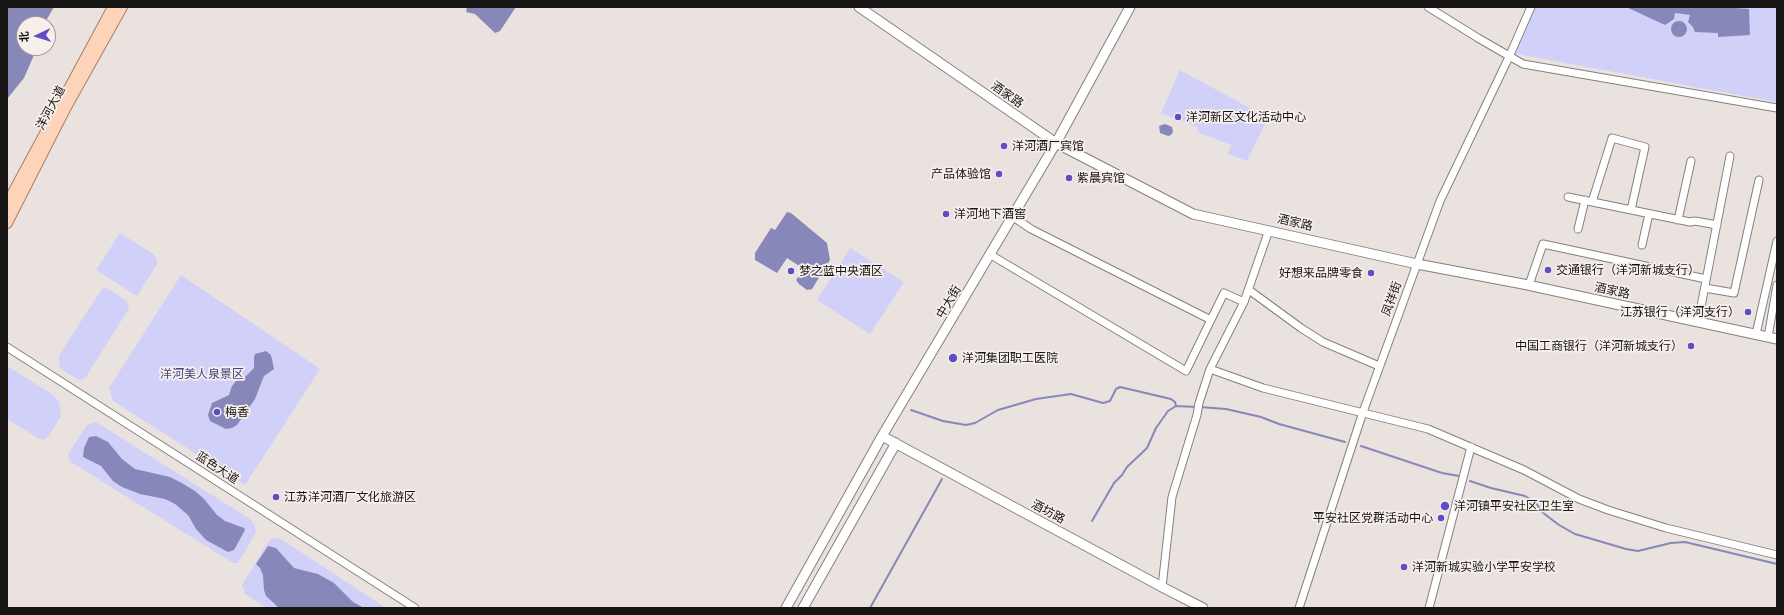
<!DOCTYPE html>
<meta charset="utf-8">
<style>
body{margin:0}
#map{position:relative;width:1784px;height:615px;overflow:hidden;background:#e9e2de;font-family:Figtree,"Noto Sans SC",sans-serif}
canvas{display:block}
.frame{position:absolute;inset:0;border:8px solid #171513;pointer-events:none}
.north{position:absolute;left:16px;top:16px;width:40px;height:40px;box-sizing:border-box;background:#f6efeb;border:1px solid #9d9895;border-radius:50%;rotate:266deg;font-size:11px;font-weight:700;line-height:16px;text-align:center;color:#171513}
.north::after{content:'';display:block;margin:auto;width:14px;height:18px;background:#604dc6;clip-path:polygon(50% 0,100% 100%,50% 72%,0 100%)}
</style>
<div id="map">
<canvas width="1784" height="615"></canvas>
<div class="frame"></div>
<div class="north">北</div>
</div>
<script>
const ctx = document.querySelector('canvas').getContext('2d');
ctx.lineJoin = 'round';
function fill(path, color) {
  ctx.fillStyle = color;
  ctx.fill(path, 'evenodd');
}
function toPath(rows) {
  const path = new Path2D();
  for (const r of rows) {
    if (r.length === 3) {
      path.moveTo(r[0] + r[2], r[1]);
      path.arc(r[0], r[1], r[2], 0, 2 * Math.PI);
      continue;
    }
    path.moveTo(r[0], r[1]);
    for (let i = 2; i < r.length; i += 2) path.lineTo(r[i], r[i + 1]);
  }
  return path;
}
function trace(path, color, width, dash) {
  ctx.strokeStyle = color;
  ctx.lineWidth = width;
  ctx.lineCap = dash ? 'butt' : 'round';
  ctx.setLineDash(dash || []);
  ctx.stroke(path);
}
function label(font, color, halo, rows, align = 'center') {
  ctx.font = font + ' Figtree,"Noto Sans SC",sans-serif';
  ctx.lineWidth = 3.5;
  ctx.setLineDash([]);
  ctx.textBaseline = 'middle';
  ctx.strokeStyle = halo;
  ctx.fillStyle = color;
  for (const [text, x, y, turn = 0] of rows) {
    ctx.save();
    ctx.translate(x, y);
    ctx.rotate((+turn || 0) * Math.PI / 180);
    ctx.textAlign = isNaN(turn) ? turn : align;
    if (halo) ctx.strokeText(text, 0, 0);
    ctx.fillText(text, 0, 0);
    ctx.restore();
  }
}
fill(toPath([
 [1531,7,1777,7,1777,102,1511,53],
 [1180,70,1268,118,1247,161,1228,154,1231,145,1197,132,1198,127,1161,113],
 [120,233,153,254,157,259,157,264,137,296,96,270],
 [850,248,904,282,870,334,817,300],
 [181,275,320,369,245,485,113,401,109,388],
 [105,287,127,301,129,308,86,377,83,379,79,380,64,371,59,366,59,355,102,289],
 [7,366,52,394,59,402,61,416,48,437,43,440,38,438,7,419],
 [96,422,250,519,254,524,256,532,238,563,233,563,71,462,69,459,68,454,87,425],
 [276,538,281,539,386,608,267,608,245,594,242,585,267,544,271,539]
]), '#d0d0f9');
fill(toPath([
 [7,7,54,7,44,24,24,24,24,48,37,48,24,78,7,99],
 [467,7,516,7,500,31,495,33,475,14,466,12],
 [1626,7,1722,7,1749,9,1750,35,1718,37,1718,33,1695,32,1693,27,1688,22,1690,15,1675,13,1674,19,1665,25],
 [1679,29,8],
 [1165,124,1172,127,1173,132,1171,135,1168,136,1160,133,1159,126],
 [787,212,791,213,827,243,830,260,812,289,807,290,799,284,796,280,804,269,787,258,777,273,755,260,755,253,771,228,775,230],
 [266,351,271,355,274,369,264,376,255,399,237,425,232,428,226,429,210,421,208,415,212,403,229,395,232,386,236,381,240,378,245,377,254,368,254,357,255,354],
 [96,436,108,442,122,459,135,469,170,477,180,482,195,491,204,499,217,515,225,521,244,528,245,530,234,550,228,552,206,540,196,529,188,515,175,504,165,499,140,494,122,487,113,481,101,466,83,457,84,448,89,437],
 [268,546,276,548,294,568,318,574,334,583,353,602,364,608,279,608,266,596,264,590,263,575,260,568,256,564]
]), '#8887ba');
trace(toPath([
 [1200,407,1226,409,1261,417,1279,424,1345,442],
 [911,410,943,421,966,425,975,423,998,410,1036,399,1071,394,1103,403,1110,401,1116,389,1120,387,1171,399,1175,402,1176,406],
 [1361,446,1442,473,1459,476],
 [1470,481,1491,488,1525,496,1536,503,1542,512,1559,525,1575,534,1626,549,1638,551,1671,543,1685,542,1777,564],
 [1092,521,1114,483,1122,475,1127,467,1147,448,1156,428,1168,411,1176,406,1196,407],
 [870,608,942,479]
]), '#8887ba', 2);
const street = toPath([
 [1428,7,1478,38,1523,64,1777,108],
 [1568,197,1690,222,1695,221,1717,225],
 [1592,202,1612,138,1645,147,1631,210],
 [1012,216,1031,229,1211,320],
 [1678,220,1691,161],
 [1578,229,1585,200],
 [1642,245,1649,214],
 [991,255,1186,371,1224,293,1244,302],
 [1529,285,1543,244,1706,279],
 [1705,288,1734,293,1759,180],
 [1249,290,1301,328,1323,342,1379,366],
 [1698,322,1730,156],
 [1756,334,1777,241],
 [1768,337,1777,285],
 [7,347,415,608],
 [1210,369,1263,388,1428,429,1524,470,1579,499,1608,510,1666,528,1777,555],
 [1162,587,1172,497,1197,415,1199,403,1210,369,1244,302,1269,230],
 [1299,608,1363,412,1440,201,1509,57,1531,7],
 [1429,608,1471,447]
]);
const secondary = toPath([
 [859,7,1056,143,1193,214,1417,264,1523,284,1777,339],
 [882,436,1162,587,1203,608],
 [786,608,882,436,1056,143,1130,7],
 [803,608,896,443]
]);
const primary = toPath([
 [7,204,113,7],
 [7,223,66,107,122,7]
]);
trace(street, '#85807c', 9);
trace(secondary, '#85807c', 11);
trace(primary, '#ab7f61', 12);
trace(street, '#fff', 7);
trace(secondary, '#fff', 9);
trace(primary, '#fdd4b9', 10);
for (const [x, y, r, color] of [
 [1178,117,4,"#604dc6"],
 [1004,146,4,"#604dc6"],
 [999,174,4,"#604dc6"],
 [1069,178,4,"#604dc6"],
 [946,214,4,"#604dc6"],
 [1548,270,4,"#604dc6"],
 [791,271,4,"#604dc6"],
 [1371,273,4,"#604dc6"],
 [1748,312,4,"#604dc6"],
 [1691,346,4,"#604dc6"],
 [953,358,5,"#604dc6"],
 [217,412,4,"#604dc6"],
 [276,497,4,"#604dc6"],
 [1445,506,5,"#604dc6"],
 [1441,518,4,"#604dc6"],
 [1404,567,4,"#604dc6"]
]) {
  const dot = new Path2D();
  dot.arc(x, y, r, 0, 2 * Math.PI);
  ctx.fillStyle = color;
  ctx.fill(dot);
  trace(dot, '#f6efeb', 1.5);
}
label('12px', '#171513', '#f6efeb', [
 ["酒家路",1007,95,35],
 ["洋河大道",51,108,-62],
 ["酒家路",1295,223,13],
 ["酒家路",1612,291,12],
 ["凤祥街",1392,299,-70],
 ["中大街",949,302,-59],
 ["蓝色大道",217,468,33],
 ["酒坊路",1048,512,28]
]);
label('12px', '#171513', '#f6efeb', [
 ["洋河新区文化活动中心",1186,117],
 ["洋河酒厂宾馆",1012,146],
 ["产品体验馆",991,174,"right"],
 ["紫晨宾馆",1077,178],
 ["洋河地下酒窖",954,214],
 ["交通银行（洋河新城支行）",1556,270],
 ["梦之蓝中央酒区",799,271],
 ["好想来品牌零食",1363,273,"right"],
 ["江苏银行（洋河支行）",1740,312,"right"],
 ["中国工商银行（洋河新城支行）",1683,346,"right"],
 ["洋河集团职工医院",962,358],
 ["梅香",225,412],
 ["江苏洋河酒厂文化旅游区",284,497],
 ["洋河镇平安社区卫生室",1454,506],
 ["平安社区党群活动中心",1433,518,"right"],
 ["洋河新城实验小学平安学校",1412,567]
], 'left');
label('12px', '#494384', '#f6efeb', [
 ["洋河美人泉景区",202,374]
]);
</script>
